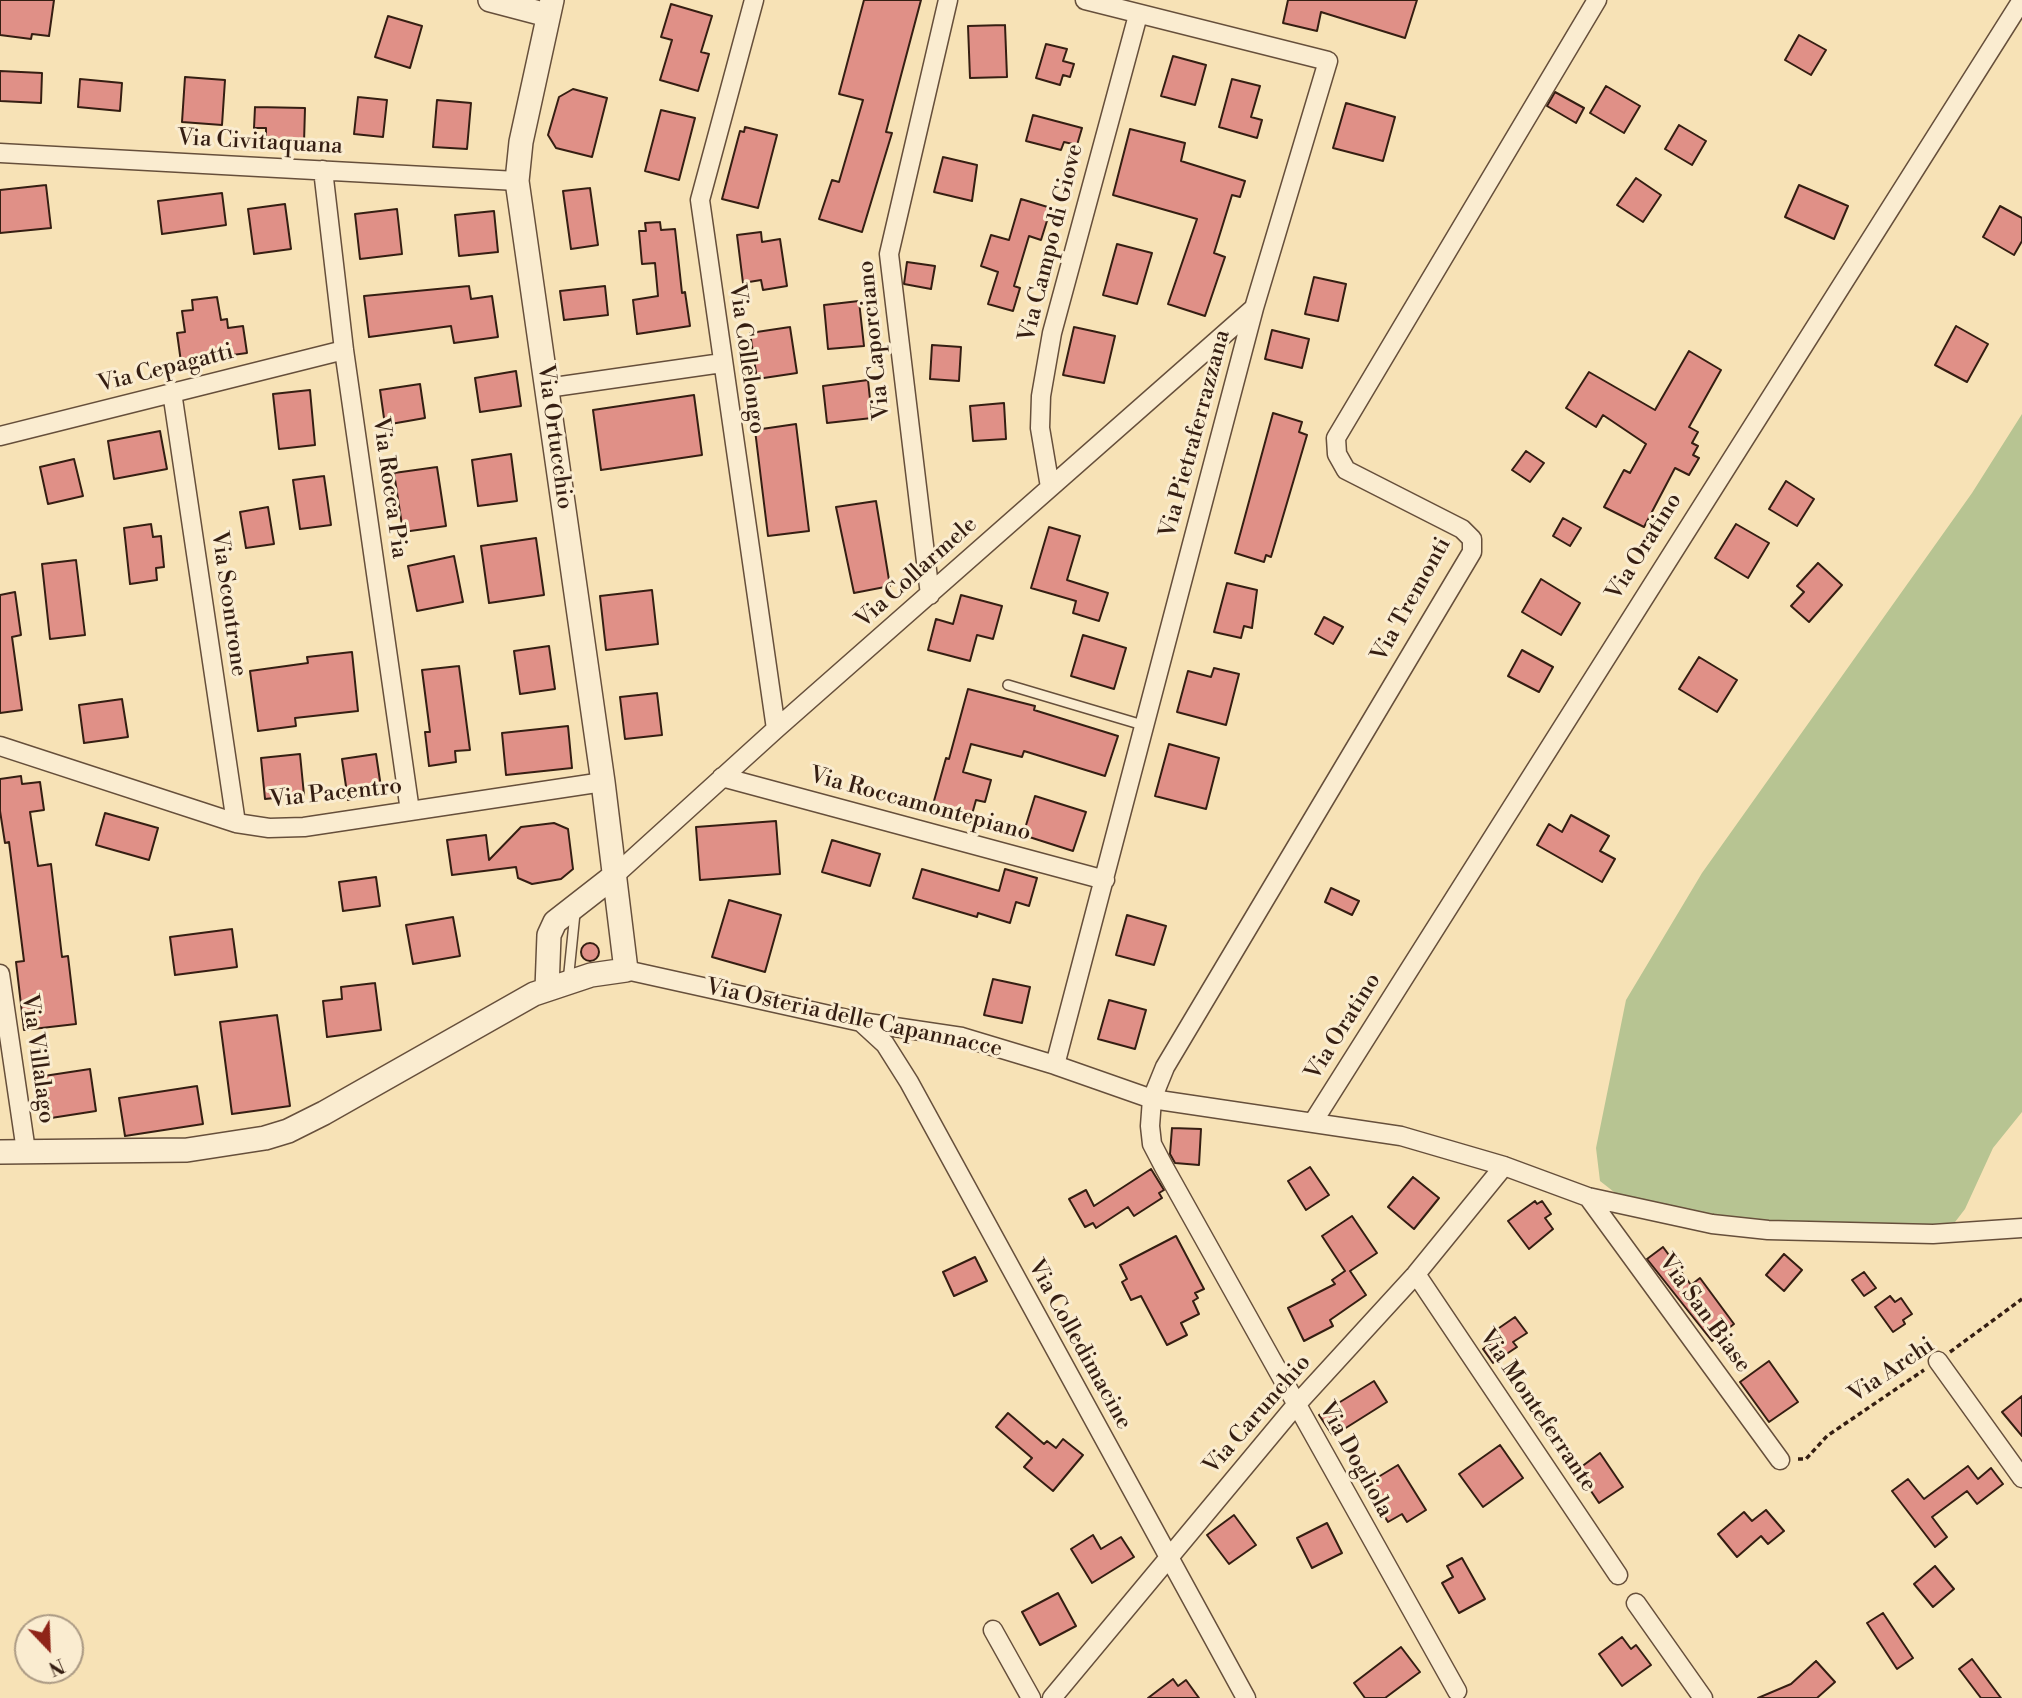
<!DOCTYPE html>
<style>
body{margin:0}
#map{position:relative;width:2022px;height:1698px;overflow:hidden;background:#f7e2b6;font-family:"Libre Bodoni",serif}
canvas{display:block}
.north{position:absolute;left:14px;top:1614px;width:70px;height:70px;box-sizing:border-box;background:#faecd0;border:2px solid #ab9a84;border-radius:50%;rotate:157deg;font-size:19px;font-weight:700;line-height:28px;text-align:center;color:#351e12}
.north::after{content:'';display:block;margin:auto;width:24px;height:32px;background:#8f2418;clip-path:polygon(50% 0,100% 100%,50% 72%,0 100%)}
</style>
<div id="map">
<canvas width="2022" height="1698"></canvas>
<div class="north">N</div>
</div>
<script>
const ctx = document.querySelector('canvas').getContext('2d');
ctx.lineJoin = 'round';
function fill(path, color) {
  ctx.fillStyle = color;
  ctx.fill(path, 'evenodd');
}
function toPath(rows) {
  const path = new Path2D();
  for (const r of rows) {
    if (r.length === 3) {
      path.moveTo(r[0] + r[2], r[1]);
      path.arc(r[0], r[1], r[2], 0, 2 * Math.PI);
      continue;
    }
    path.moveTo(r[0], r[1]);
    for (let i = 2; i < r.length; i += 2) path.lineTo(r[i], r[i + 1]);
  }
  return path;
}
function trace(path, color, width, dash) {
  ctx.strokeStyle = color;
  ctx.lineWidth = width;
  ctx.lineCap = dash ? 'butt' : 'round';
  ctx.setLineDash(dash || []);
  ctx.stroke(path);
}
function label(font, color, halo, rows, align = 'center') {
  ctx.font = font + ' "Libre Bodoni",serif';
  ctx.lineWidth = 6;
  ctx.setLineDash([]);
  ctx.textBaseline = 'middle';
  ctx.strokeStyle = halo;
  ctx.fillStyle = color;
  for (const [text, x, y, turn = 0] of rows) {
    ctx.save();
    ctx.translate(x, y);
    ctx.rotate((+turn || 0) * Math.PI / 180);
    ctx.textAlign = isNaN(turn) ? turn : align;
    if (halo) ctx.strokeText(text, 0, 0);
    ctx.fillText(text, 0, 0);
    ctx.restore();
  }
}
fill(toPath([
 [2022,414,2022,1112,1993,1148,1965,1209,1952,1226,1737,1223,1623,1199,1600,1181,1596,1148,1626,1000,1702,873,1972,493]
]), '#b7c492');
const building = toPath([
 [0,0,54,0,49,36,32,34,31,39,0,35,0,0],
 [864,0,921,0,886,132,892,133,862,232,819,219,832,180,839,182,863,100,839,94,864,0],
 [1288,0,1417,0,1405,38,1321,12,1317,31,1283,23,1288,0],
 [671,4,712,16,701,52,709,54,698,91,660,80,672,40,661,37,671,4],
 [388,16,422,26,410,68,375,57,388,16],
 [1005,25,1007,77,970,78,968,26,1005,25],
 [1799,35,1826,50,1811,75,1785,60,1799,35],
 [1046,44,1067,49,1063,61,1074,64,1070,77,1063,75,1060,85,1036,78,1046,44],
 [1173,56,1206,65,1195,105,1161,96,1173,56],
 [0,71,42,73,41,103,0,101,0,71],
 [185,77,225,80,222,125,182,122,185,77],
 [80,79,122,83,120,111,78,107,80,79],
 [1232,79,1260,86,1251,117,1262,120,1257,138,1219,127,1232,79],
 [1606,86,1640,106,1624,133,1590,113,1606,86],
 [573,89,607,98,592,157,556,148,548,135,559,97,573,89],
 [1555,92,1584,108,1576,123,1547,106,1555,92],
 [358,97,387,100,383,137,354,134,358,97],
 [437,100,471,103,467,149,433,147,437,100],
 [1346,103,1395,117,1383,161,1333,148,1346,103],
 [255,107,305,108,304,143,266,142,266,128,254,128,255,107],
 [661,110,695,118,679,180,645,171,661,110],
 [1033,115,1082,128,1077,145,1064,142,1061,150,1026,141,1033,115],
 [1679,125,1706,141,1692,165,1665,149,1679,125],
 [745,127,777,135,758,208,722,199,740,131,744,132,745,127],
 [1130,129,1185,143,1181,161,1245,181,1240,197,1232,195,1214,253,1225,257,1205,316,1168,304,1197,219,1113,195,1130,129],
 [943,157,977,165,972,201,934,192,943,157],
 [1636,178,1661,195,1643,222,1617,205,1636,178],
 [46,185,51,228,0,233,0,190,46,185],
 [1799,185,1848,206,1834,239,1785,217,1799,185],
 [590,188,598,245,571,249,563,191,590,188],
 [222,193,226,225,162,234,158,201,222,193],
 [1021,199,1051,208,1041,240,1029,236,1014,286,1020,288,1013,311,988,304,998,272,981,266,991,235,1009,240,1021,199],
 [285,204,291,249,254,254,248,209,285,204],
 [2000,206,2022,218,2022,241,2014,255,1983,237,2000,206],
 [397,209,402,254,360,259,355,214,397,209],
 [494,211,498,252,459,256,455,215,494,211],
 [660,222,661,230,675,229,682,293,685,292,690,326,637,334,633,300,658,296,655,263,642,264,639,231,646,231,645,223,660,222],
 [761,232,762,242,780,239,787,286,763,290,761,280,743,283,737,235,761,232],
 [1117,244,1152,253,1137,304,1103,295,1117,244],
 [907,262,935,266,931,289,904,284,907,262],
 [1314,277,1346,284,1338,321,1305,314,1314,277],
 [469,286,471,299,492,296,498,337,454,343,451,326,369,337,364,296,469,286],
 [605,286,608,315,564,320,560,291,605,286],
 [217,297,221,320,227,319,228,328,243,326,247,353,181,362,177,333,185,332,182,311,193,310,192,300,217,297],
 [859,301,864,346,828,349,824,305,859,301],
 [1956,326,1988,344,1967,382,1935,365,1956,326],
 [790,327,797,373,757,379,750,333,790,327],
 [1074,327,1115,336,1104,383,1063,375,1074,327],
 [1272,330,1309,339,1302,368,1265,359,1272,330],
 [932,345,961,347,959,381,930,379,932,345],
 [1689,351,1721,370,1689,427,1698,432,1692,443,1698,446,1693,455,1699,458,1689,475,1675,468,1644,527,1604,507,1624,470,1630,473,1646,444,1603,415,1596,427,1566,408,1589,372,1655,410,1689,351],
 [516,371,521,406,480,412,475,378,516,371],
 [868,380,872,418,827,423,823,386,868,380],
 [420,384,425,418,385,425,380,390,420,384],
 [310,390,315,445,279,449,273,394,310,390],
 [694,395,702,455,601,470,593,410,694,395],
 [1004,403,1006,439,973,441,970,406,1004,403],
 [1273,413,1302,422,1299,432,1307,435,1271,557,1266,555,1264,562,1235,553,1273,413],
 [796,424,809,531,768,536,755,430,796,424],
 [160,431,167,469,114,479,108,441,160,431],
 [1526,451,1544,463,1530,482,1512,470,1526,451],
 [511,454,517,501,478,506,472,460,511,454],
 [74,459,83,496,48,504,40,467,74,459],
 [437,467,446,526,403,532,394,473,437,467],
 [324,476,331,525,300,529,293,480,324,476],
 [1786,481,1814,499,1797,526,1769,509,1786,481],
 [876,501,890,586,854,593,836,507,876,501],
 [268,507,274,544,246,548,240,512,268,507],
 [1563,518,1581,528,1570,546,1553,536,1563,518],
 [151,524,153,537,161,536,164,567,156,568,157,580,130,584,124,528,151,524],
 [1736,524,1769,543,1748,578,1715,558,1736,524],
 [1049,527,1080,536,1067,580,1108,593,1099,621,1073,613,1076,601,1031,588,1049,527],
 [536,538,544,595,489,603,481,546,536,538],
 [454,556,463,602,417,611,408,566,454,556],
 [76,560,85,635,50,639,42,564,76,560],
 [1818,563,1842,585,1809,622,1791,606,1804,592,1797,586,1818,563],
 [1541,579,1580,603,1561,635,1522,612,1541,579],
 [1227,583,1257,590,1252,628,1244,626,1241,638,1214,632,1227,583],
 [652,590,658,644,606,650,600,596,652,590],
 [15,592,21,635,12,637,22,710,0,713,0,595,15,592],
 [961,595,1002,606,993,639,977,635,970,661,928,650,936,619,953,624,961,595],
 [1324,617,1343,627,1333,644,1315,634,1324,617],
 [1083,635,1126,648,1114,689,1071,676,1083,635],
 [549,646,555,689,520,694,514,651,549,646],
 [1522,650,1553,667,1539,692,1508,676,1522,650],
 [352,652,358,711,295,718,296,726,258,731,250,671,308,663,307,657,352,652],
 [1699,657,1737,680,1717,712,1679,689,1699,657],
 [459,666,470,750,455,751,456,762,429,766,425,732,430,732,422,670,459,666],
 [1214,668,1239,674,1226,725,1177,712,1188,671,1211,677,1214,668],
 [968,689,1035,706,1034,710,1118,736,1105,776,1024,751,1022,757,971,744,963,772,991,780,985,802,976,800,971,818,932,808,946,758,949,759,968,689],
 [657,693,662,735,625,739,620,697,657,693],
 [122,699,128,737,84,743,79,705,122,699],
 [568,726,572,768,506,775,502,733,568,726],
 [1169,744,1219,758,1206,809,1155,796,1169,744],
 [300,754,304,795,265,799,261,758,300,754],
 [376,754,382,794,348,800,342,759,376,754],
 [21,776,22,784,40,782,44,810,30,812,38,866,51,864,62,957,68,956,76,1024,24,1030,16,962,24,961,9,842,5,843,0,811,0,779,21,776],
 [1035,796,1086,812,1073,851,1023,835,1035,796],
 [105,813,158,828,149,860,96,845,105,813],
 [1571,815,1609,836,1600,851,1615,859,1602,882,1537,845,1549,824,1562,832,1571,815],
 [776,821,780,874,700,880,696,827,776,821],
 [554,823,568,829,573,869,561,879,532,884,518,878,516,867,452,875,447,840,486,835,489,860,521,827,554,823],
 [832,840,880,854,870,886,822,872,832,840],
 [922,869,999,891,1005,869,1037,878,1029,906,1016,902,1010,923,978,913,977,917,913,898,922,869],
 [376,877,380,906,343,911,339,882,376,877],
 [1331,888,1359,901,1352,915,1325,902,1331,888],
 [729,900,781,915,765,972,712,957,729,900],
 [1127,915,1166,926,1154,965,1116,955,1127,915],
 [453,917,460,956,413,964,406,925,453,917],
 [232,929,237,967,175,975,170,937,232,929],
 [590,952,9],
 [993,979,1030,987,1022,1023,984,1015,993,979],
 [375,983,381,1030,327,1037,323,1001,342,999,341,987,375,983],
 [1109,1000,1146,1010,1135,1049,1098,1039,1109,1000],
 [277,1015,290,1106,232,1114,220,1022,277,1015],
 [90,1069,96,1111,51,1118,44,1076,90,1069],
 [197,1086,203,1124,125,1136,119,1098,197,1086],
 [1172,1128,1201,1129,1199,1165,1175,1163,1170,1154,1172,1128],
 [1310,1167,1329,1195,1306,1210,1288,1181,1310,1167],
 [1151,1169,1164,1190,1159,1193,1162,1198,1134,1216,1128,1207,1096,1228,1093,1223,1085,1227,1069,1199,1086,1190,1094,1206,1151,1169],
 [1413,1177,1439,1198,1414,1229,1388,1207,1413,1177],
 [1535,1201,1537,1204,1542,1201,1551,1214,1545,1218,1553,1229,1529,1249,1508,1221,1535,1201],
 [1352,1216,1377,1253,1350,1271,1366,1295,1330,1320,1333,1326,1304,1341,1288,1308,1335,1284,1332,1280,1345,1271,1322,1236,1352,1216],
 [1176,1236,1204,1289,1195,1293,1198,1298,1193,1301,1199,1314,1181,1323,1187,1335,1167,1345,1141,1296,1131,1300,1122,1282,1127,1279,1120,1265,1176,1236],
 [1663,1247,1691,1285,1700,1278,1734,1324,1712,1341,1647,1259,1663,1247],
 [1784,1254,1802,1270,1784,1291,1766,1275,1784,1254],
 [975,1257,987,1281,954,1296,943,1272,975,1257],
 [1864,1272,1876,1288,1864,1296,1852,1280,1864,1272],
 [1890,1296,1895,1302,1901,1298,1912,1314,1903,1320,1905,1324,1893,1332,1875,1307,1890,1296],
 [1515,1317,1527,1333,1513,1342,1517,1347,1493,1363,1483,1349,1490,1344,1486,1337,1515,1317],
 [1769,1361,1798,1402,1769,1422,1740,1382,1769,1361],
 [1374,1381,1387,1402,1333,1436,1319,1415,1374,1381],
 [2022,1396,2022,1436,2002,1412,2022,1396],
 [1008,1413,1044,1444,1047,1441,1056,1448,1063,1439,1083,1455,1053,1491,1024,1467,1032,1458,996,1427,1008,1413],
 [1500,1445,1523,1478,1483,1507,1459,1474,1500,1445],
 [1600,1453,1623,1487,1599,1503,1577,1470,1600,1453],
 [1398,1465,1426,1510,1407,1522,1402,1514,1388,1522,1365,1485,1398,1465],
 [1968,1466,1978,1479,1991,1468,2003,1484,1977,1504,1967,1491,1932,1517,1947,1537,1935,1547,1892,1491,1908,1479,1924,1499,1968,1466],
 [1766,1510,1784,1531,1768,1544,1761,1536,1737,1557,1718,1534,1744,1512,1752,1521,1766,1510],
 [1234,1515,1256,1545,1229,1564,1207,1535,1234,1515],
 [1327,1523,1342,1553,1312,1568,1297,1538,1327,1523],
 [1093,1535,1101,1549,1121,1537,1134,1557,1092,1583,1071,1549,1093,1535],
 [1462,1558,1485,1599,1459,1613,1442,1583,1453,1577,1447,1566,1462,1558],
 [1935,1566,1954,1589,1933,1607,1914,1584,1935,1566],
 [1058,1593,1076,1626,1040,1645,1022,1612,1058,1593],
 [1883,1613,1913,1658,1897,1669,1867,1623,1883,1613],
 [1622,1637,1631,1649,1636,1645,1651,1665,1622,1686,1599,1654,1622,1637],
 [1401,1647,1420,1672,1385,1698,1365,1698,1354,1683,1401,1647],
 [1972,1659,2001,1698,1981,1698,1959,1669,1972,1659],
 [1816,1661,1835,1682,1817,1698,1758,1698,1791,1684,1816,1661],
 [1173,1679,1178,1686,1186,1680,1199,1698,1148,1698,1173,1679]
]);
fill(building, '#e09087');
trace(building, '#351e12', 2);
const service = toPath([
 [1008,685,1146,726],
 [568,982,575,913]
]);
const minor = toPath([
 [754,0,700,200,776,729],
 [0,153,517,181],
 [323,170,344,350,410,811],
 [547,388,722,363],
 [172,392,236,823],
 [0,436,344,350],
 [1050,487,1040,428,1041,396,1052,333,1138,15],
 [930,595,889,254,948,0],
 [0,746,236,823,269,828,304,827,603,782],
 [722,777,1105,880],
 [614,876,776,729,1254,308],
 [626,970,861,1022,962,1037,1055,1065,1152,1099,1401,1136,1504,1166,1588,1197,1712,1224,1768,1230,1933,1234,2022,1228],
 [0,974,26,1151],
 [861,1022,885,1044,909,1082,1246,1698],
 [1055,1065,1254,308,1328,61,1085,0],
 [1313,1122,2022,0],
 [1588,1197,1780,1460],
 [1416,1274,1618,1575],
 [1938,1361,2022,1478],
 [1636,1603,1703,1698],
 [993,1630,1031,1698],
 [1457,1691,1164,1167,1152,1144,1150,1126,1152,1099,1165,1067,1472,552,1472,539,1462,529,1346,470,1337,454,1336,438,1597,0],
 [1052,1698,1296,1405,1416,1274,1504,1166]
]);
const tertiary = toPath([
 [490,0,547,15],
 [547,989,549,935,555,922,614,876],
 [0,1152,187,1150,265,1138,288,1131,324,1113,534,994,591,975,626,970,603,782,517,181,521,142,552,0]
]);
trace(service, '#664f3b', 12);
trace(minor, '#664f3b', 21);
trace(tertiary, '#664f3b', 26);
trace(toPath([
 [1950,1352,2022,1299],
 [1798,1459,1806,1459,1827,1436,1924,1370]
]), '#351e12', 3.5, [5, 3.5]);
trace(service, '#faecd0', 9);
trace(minor, '#faecd0', 18);
trace(tertiary, '#faecd0', 23);
label('23px', '#351e12', '#faecd0', [
 ["Via Civitaquana",260,143,3],
 ["Via Campo di Giove",1052,243,-76],
 ["Via Caporciano",875,340,-96],
 ["Via Collelongo",746,359,82],
 ["Via Cepagatti",166,369,-14],
 ["Via Pietraferrazzana",1196,434,-75],
 ["Via Ortucchio",554,437,82],
 ["Via Rocca Pia",389,488,82],
 ["Via Oratino",1645,547,-58],
 ["Via Collarmele",917,573,-42],
 ["Via Tremonti",1412,600,-61],
 ["Via Scontrone",228,604,82],
 ["Via Pacentro",336,794,-6],
 ["Via Roccamontepiano",920,805,15],
 ["Via Osteria delle Capannacce",854,1019,12],
 ["Via Oratino",1344,1027,-58],
 ["Via Villalago",37,1059,82],
 ["Via San Biase",1704,1314,54],
 ["Via Colledimacine",1079,1345,61],
 ["Via Archi",1892,1371,-34],
 ["Via Monteferrante",1537,1411,56],
 ["Via Carunchio",1258,1415,-49],
 ["Via Dogliola",1355,1460,61]
]);
</script>
